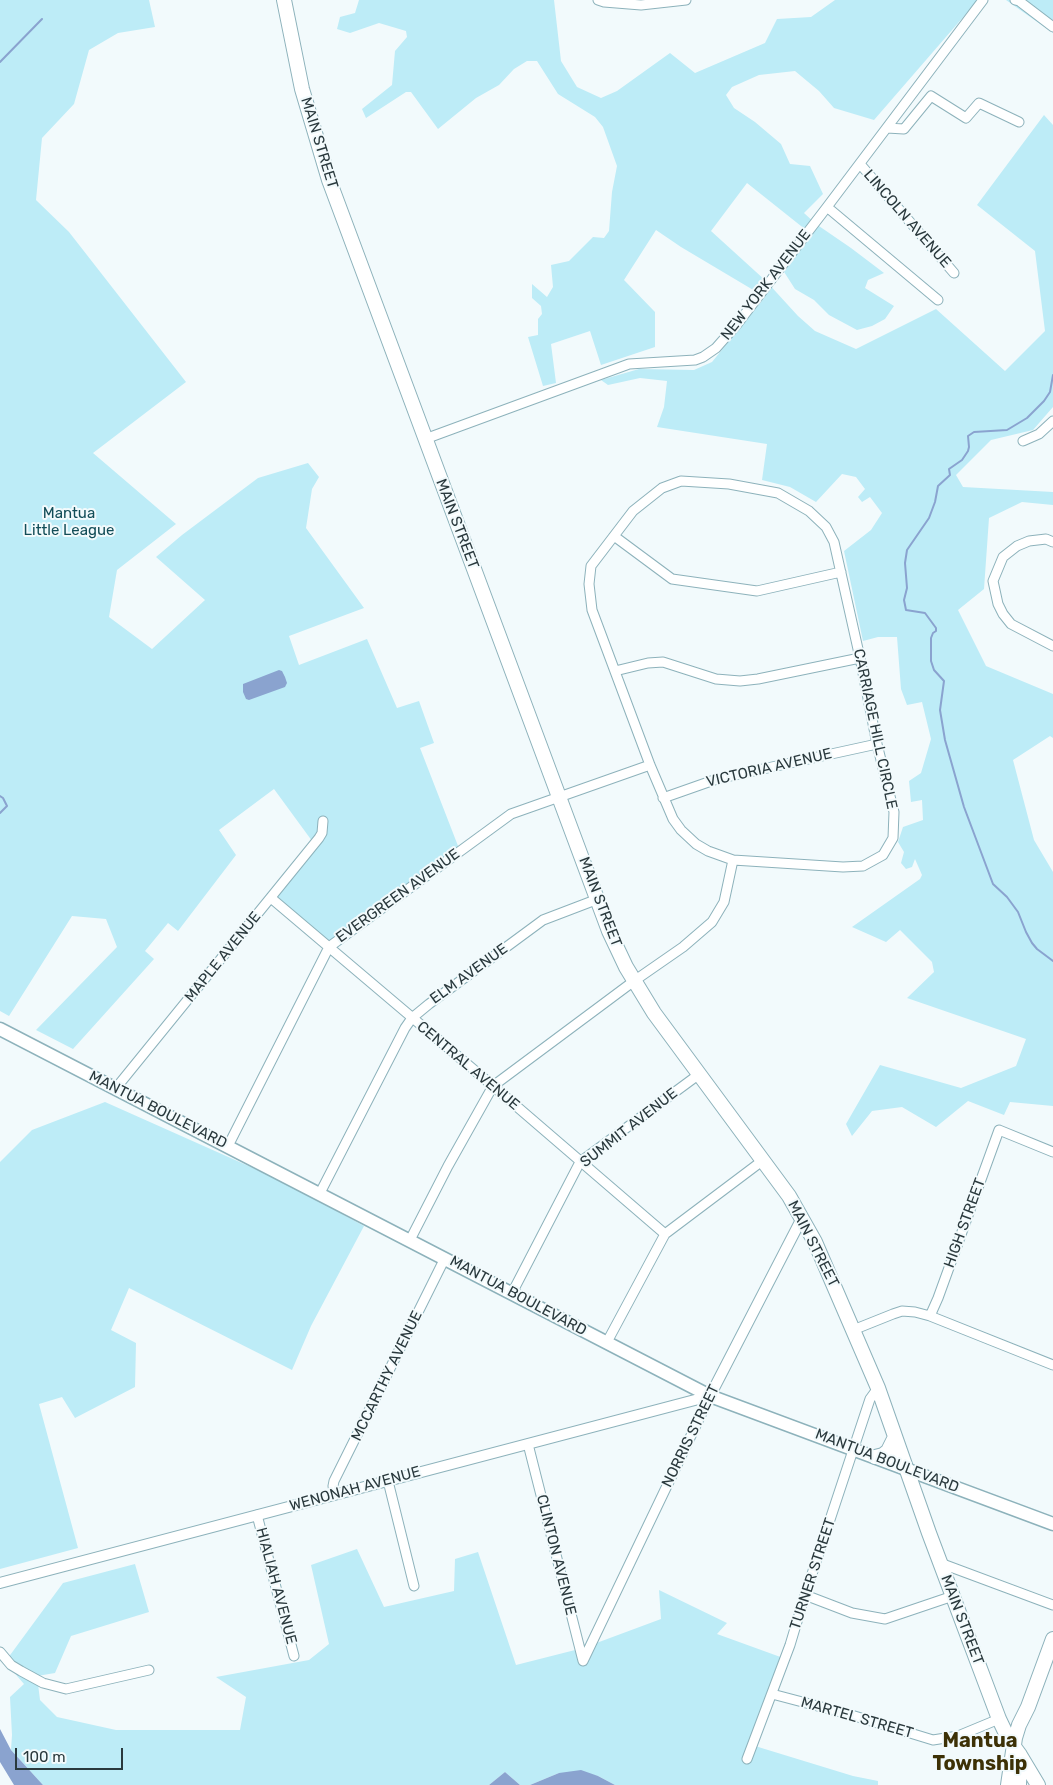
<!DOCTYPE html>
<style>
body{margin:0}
#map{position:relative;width:1053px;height:1785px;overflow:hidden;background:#f2fafc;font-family:Rubik,sans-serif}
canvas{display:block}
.scale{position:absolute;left:15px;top:1748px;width:108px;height:22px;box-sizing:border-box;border:2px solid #2a393d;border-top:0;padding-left:6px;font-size:15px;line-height:18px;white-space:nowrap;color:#2a393d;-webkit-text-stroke:4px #f2fafc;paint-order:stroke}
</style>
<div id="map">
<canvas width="1053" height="1785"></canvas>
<div class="scale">100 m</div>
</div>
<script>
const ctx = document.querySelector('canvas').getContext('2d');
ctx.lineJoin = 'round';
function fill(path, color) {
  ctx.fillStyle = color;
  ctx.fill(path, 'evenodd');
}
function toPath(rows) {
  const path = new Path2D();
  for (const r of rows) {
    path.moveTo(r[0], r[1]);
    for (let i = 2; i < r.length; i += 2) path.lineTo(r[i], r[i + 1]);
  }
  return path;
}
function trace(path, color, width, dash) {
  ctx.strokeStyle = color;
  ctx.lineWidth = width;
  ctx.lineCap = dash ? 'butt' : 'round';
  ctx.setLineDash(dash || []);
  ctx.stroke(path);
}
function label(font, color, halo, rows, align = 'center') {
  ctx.font = font + ' Rubik,sans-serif';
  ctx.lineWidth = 4;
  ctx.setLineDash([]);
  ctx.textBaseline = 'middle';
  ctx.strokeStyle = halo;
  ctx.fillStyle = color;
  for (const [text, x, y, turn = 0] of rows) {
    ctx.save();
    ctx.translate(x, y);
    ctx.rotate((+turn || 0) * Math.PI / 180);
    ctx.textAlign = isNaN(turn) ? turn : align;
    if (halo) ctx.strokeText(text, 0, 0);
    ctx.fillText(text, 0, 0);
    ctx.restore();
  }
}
fill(toPath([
 [0,0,149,0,155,27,118,33,89,50,74,104,42,138,36,200,69,232,186,382,93,453,176,524,117,570,109,617,152,649,205,600,156,557,182,535,258,478,308,463,319,477,312,489,306,528,364,608,289,636,299,665,367,639,397,708,419,701,434,743,420,748,460,851,331,951,273,900,315,845,274,789,219,830,236,855,178,931,168,923,145,951,154,959,73,1049,36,1030,117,947,106,919,72,916,9,1016,0,1011],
 [359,0,554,0,561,61,577,87,601,98,617,91,670,53,695,73,765,43,777,19,811,17,835,0,978,0,874,120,834,108,819,91,795,71,759,75,732,87,726,95,734,108,755,122,781,144,790,164,810,166,823,194,804,213,816,224,851,248,884,273,868,280,865,288,894,306,885,319,872,326,857,330,829,315,814,300,795,289,779,264,806,230,747,183,711,231,766,281,798,316,815,331,856,349,936,309,1005,371,1045,331,1035,251,977,205,1044,115,1053,125,1053,407,1033,430,991,440,956,475,963,487,1053,492,1053,505,1022,502,989,518,984,589,958,610,986,666,1053,694,1053,738,1050,736,1013,760,1034,840,1053,872,1053,1106,1010,1102,1004,1115,968,1101,936,1127,902,1107,872,1111,852,1136,846,1124,880,1065,961,1088,1016,1066,1026,1039,907,998,934,972,932,962,900,930,886,942,852,927,920,879,922,875,915,859,912,867,906,869,901,863,904,852,898,842,903,827,923,820,922,800,911,802,909,781,921,773,931,739,922,702,907,705,901,689,897,637,878,637,863,641,844,551,871,530,882,513,870,497,862,502,858,497,865,489,856,477,842,474,816,502,790,487,762,480,767,444,657,427,664,407,667,381,640,378,608,385,601,380,639,369,694,370,712,362,765,297,681,247,656,230,624,280,655,312,655,347,601,365,590,331,551,344,556,383,543,386,528,337,538,335,538,319,542,314,541,306,532,298,532,284,547,297,553,287,551,265,569,261,593,237,604,238,609,231,612,192,617,166,603,127,595,117,558,94,537,61,527,61,514,69,499,85,476,98,438,129,411,92,406,92,366,118,362,109,392,85,395,51,407,37,406,31,379,23,350,33,337,29,340,17,355,13],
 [1006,0,1053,0,1053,33],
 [105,1102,280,1180,364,1226,311,1326,292,1370,129,1288,111,1330,136,1343,135,1387,75,1418,62,1397,39,1404,78,1548,0,1569,0,1162,32,1130],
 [357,1549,384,1607,454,1591,455,1559,478,1552,516,1665,583,1648,661,1619,659,1590,727,1623,717,1634,786,1659,755,1746,853,1776,878,1781,878,1785,615,1785,598,1776,559,1773,530,1785,520,1785,505,1772,489,1785,43,1785,11,1750,12,1735,10,1697,24,1684,5,1662,63,1583,135,1564,149,1612,71,1636,55,1673,37,1676,40,1700,57,1717,116,1730,240,1730,246,1697,216,1677,309,1660,329,1644,311,1565]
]), '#bdecf7');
fill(toPath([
 [279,670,282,671,285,677,287,683,285,687,249,700,246,699,243,692,243,684],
 [0,1729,11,1750,43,1785,14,1785,0,1762],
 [581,1770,598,1776,615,1785,530,1785,559,1773],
 [505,1772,520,1785,489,1785]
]), '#8aa3cf');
trace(toPath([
 [0,62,42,19],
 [1053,375,1050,392,1044,401,1027,418,1007,430,974,432,968,436,969,447,968,451,962,460,949,469,950,475,938,486,935,502,929,518,907,550,905,563,907,588,904,600,906,610,925,613,936,628,936,631,933,633,931,638,931,661,934,670,944,681,940,710,945,740,964,807,993,884,1007,897,1018,912,1026,932,1032,943,1037,949,1053,961],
 [0,796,3,798,7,806,0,813]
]), '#8aa3cf', 2);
const minor = toPath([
 [598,0,604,2,641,5,686,0],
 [1015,0,1019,1,1053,27],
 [887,128,904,129,931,96,966,118,979,103,1019,122],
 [860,164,954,273],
 [827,207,938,300],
 [425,439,629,364,695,360,703,357,716,348,738,323,827,207,983,0],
 [1023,441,1039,434,1053,421],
 [681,481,729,484,778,493,809,511,826,527,834,542,860,658,877,744,894,812,893,838,883,855,863,866,843,867,733,860,708,851,696,844,681,830,673,819,650,765,592,610,589,584,591,566,633,511,662,488,681,481],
 [614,536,672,579,757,591,841,572],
 [1053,542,1046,539,1029,541,1017,546,1003,557,993,581,998,604,1003,614,1011,624,1053,646],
 [615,671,648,663,663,662,716,679,740,681,758,679,860,658],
 [663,798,717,779,877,744],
 [271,898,493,1086,665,1234],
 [116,1088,319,838,322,833,323,821],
 [228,1146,329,947,511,814,650,765],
 [320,1193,405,1028,412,1018,429,1004,543,920,598,899],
 [410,1240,448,1166,493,1086,634,981,683,947,712,922,724,902,733,860],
 [512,1293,580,1162,698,1075],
 [930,1316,938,1298,999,1130,1053,1152],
 [853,1330,893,1314,902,1311,915,1312,930,1316,1053,1365],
 [607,1342,665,1234,762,1161],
 [528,1444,583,1661,710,1396],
 [388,1481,414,1586],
 [335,1495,333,1486,334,1481,445,1258],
 [257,1515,294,1656],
 [940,1563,1053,1605],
 [805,1595,852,1613,885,1619,953,1596],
 [0,1652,11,1665,21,1671,43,1683,66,1689,149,1670],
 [772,1694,848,1714,933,1740,958,1736,999,1719],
 [747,1759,790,1645,805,1595,870,1399,878,1388]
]);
const tertiary = toPath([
 [0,1583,710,1396,802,1218]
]);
const secondary = toPath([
 [0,1029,710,1396,1053,1524]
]);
const primary = toPath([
 [284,0,302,89,329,180,609,931,626,967,654,1013,789,1196,815,1242,878,1388,929,1533,999,1719,1009,1740,1020,1755,1038,1785],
 [875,1457,883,1455,888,1451,895,1437],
 [1008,1785,1015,1738,1019,1725,1028,1707,1053,1639],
 [1019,1785,1020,1755]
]);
trace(minor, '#8db2bb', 11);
trace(tertiary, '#8db2bb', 12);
trace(secondary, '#8db2bb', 15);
trace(primary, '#8db2bb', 16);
trace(minor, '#fff', 9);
trace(tertiary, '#fff', 10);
trace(secondary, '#fff', 12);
trace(primary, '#fff', 14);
label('15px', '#2a393d', '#f2fafc', [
 ["MAIN STREET",319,143,73],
 ["LINCOLN AVENUE",907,219,49],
 ["NEW YORK AVENUE",766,285,-52],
 ["MAIN STREET",457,524,69],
 ["CARRIAGE HILL CIRCLE",875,729,78],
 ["VICTORIA AVENUE",769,768,-13],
 ["EVERGREEN AVENUE",398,896,-36],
 ["MAIN STREET",600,902,69],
 ["MAPLE AVENUE",223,957,-51],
 ["ELM AVENUE",469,974,-36],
 ["CENTRAL AVENUE",468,1066,40],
 ["MANTUA BOULEVARD",158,1110,27],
 ["SUMMIT AVENUE",629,1128,-38],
 ["HIGH STREET",965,1223,-70],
 ["MAIN STREET",813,1244,63],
 ["MANTUA BOULEVARD",518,1296,28],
 ["MCCARTHY AVENUE",387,1376,-64],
 ["NORRIS STREET",691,1436,-64],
 ["MANTUA BOULEVARD",887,1461,21],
 ["WENONAH AVENUE",355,1489,-15],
 ["CLINTON AVENUE",556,1555,76],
 ["TURNER STREET",813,1574,-72],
 ["HIALIAH AVENUE",276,1586,75],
 ["MAIN STREET",962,1620,69],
 ["MARTEL STREET",857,1718,16]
]);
label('15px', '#124d58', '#f2fafc', [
 ["Mantua",69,514],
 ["Little League",69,531]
]);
label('bold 20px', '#3d3106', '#f2fafc', [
 ["Mantua",980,1741],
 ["Township",980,1764]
]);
</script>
